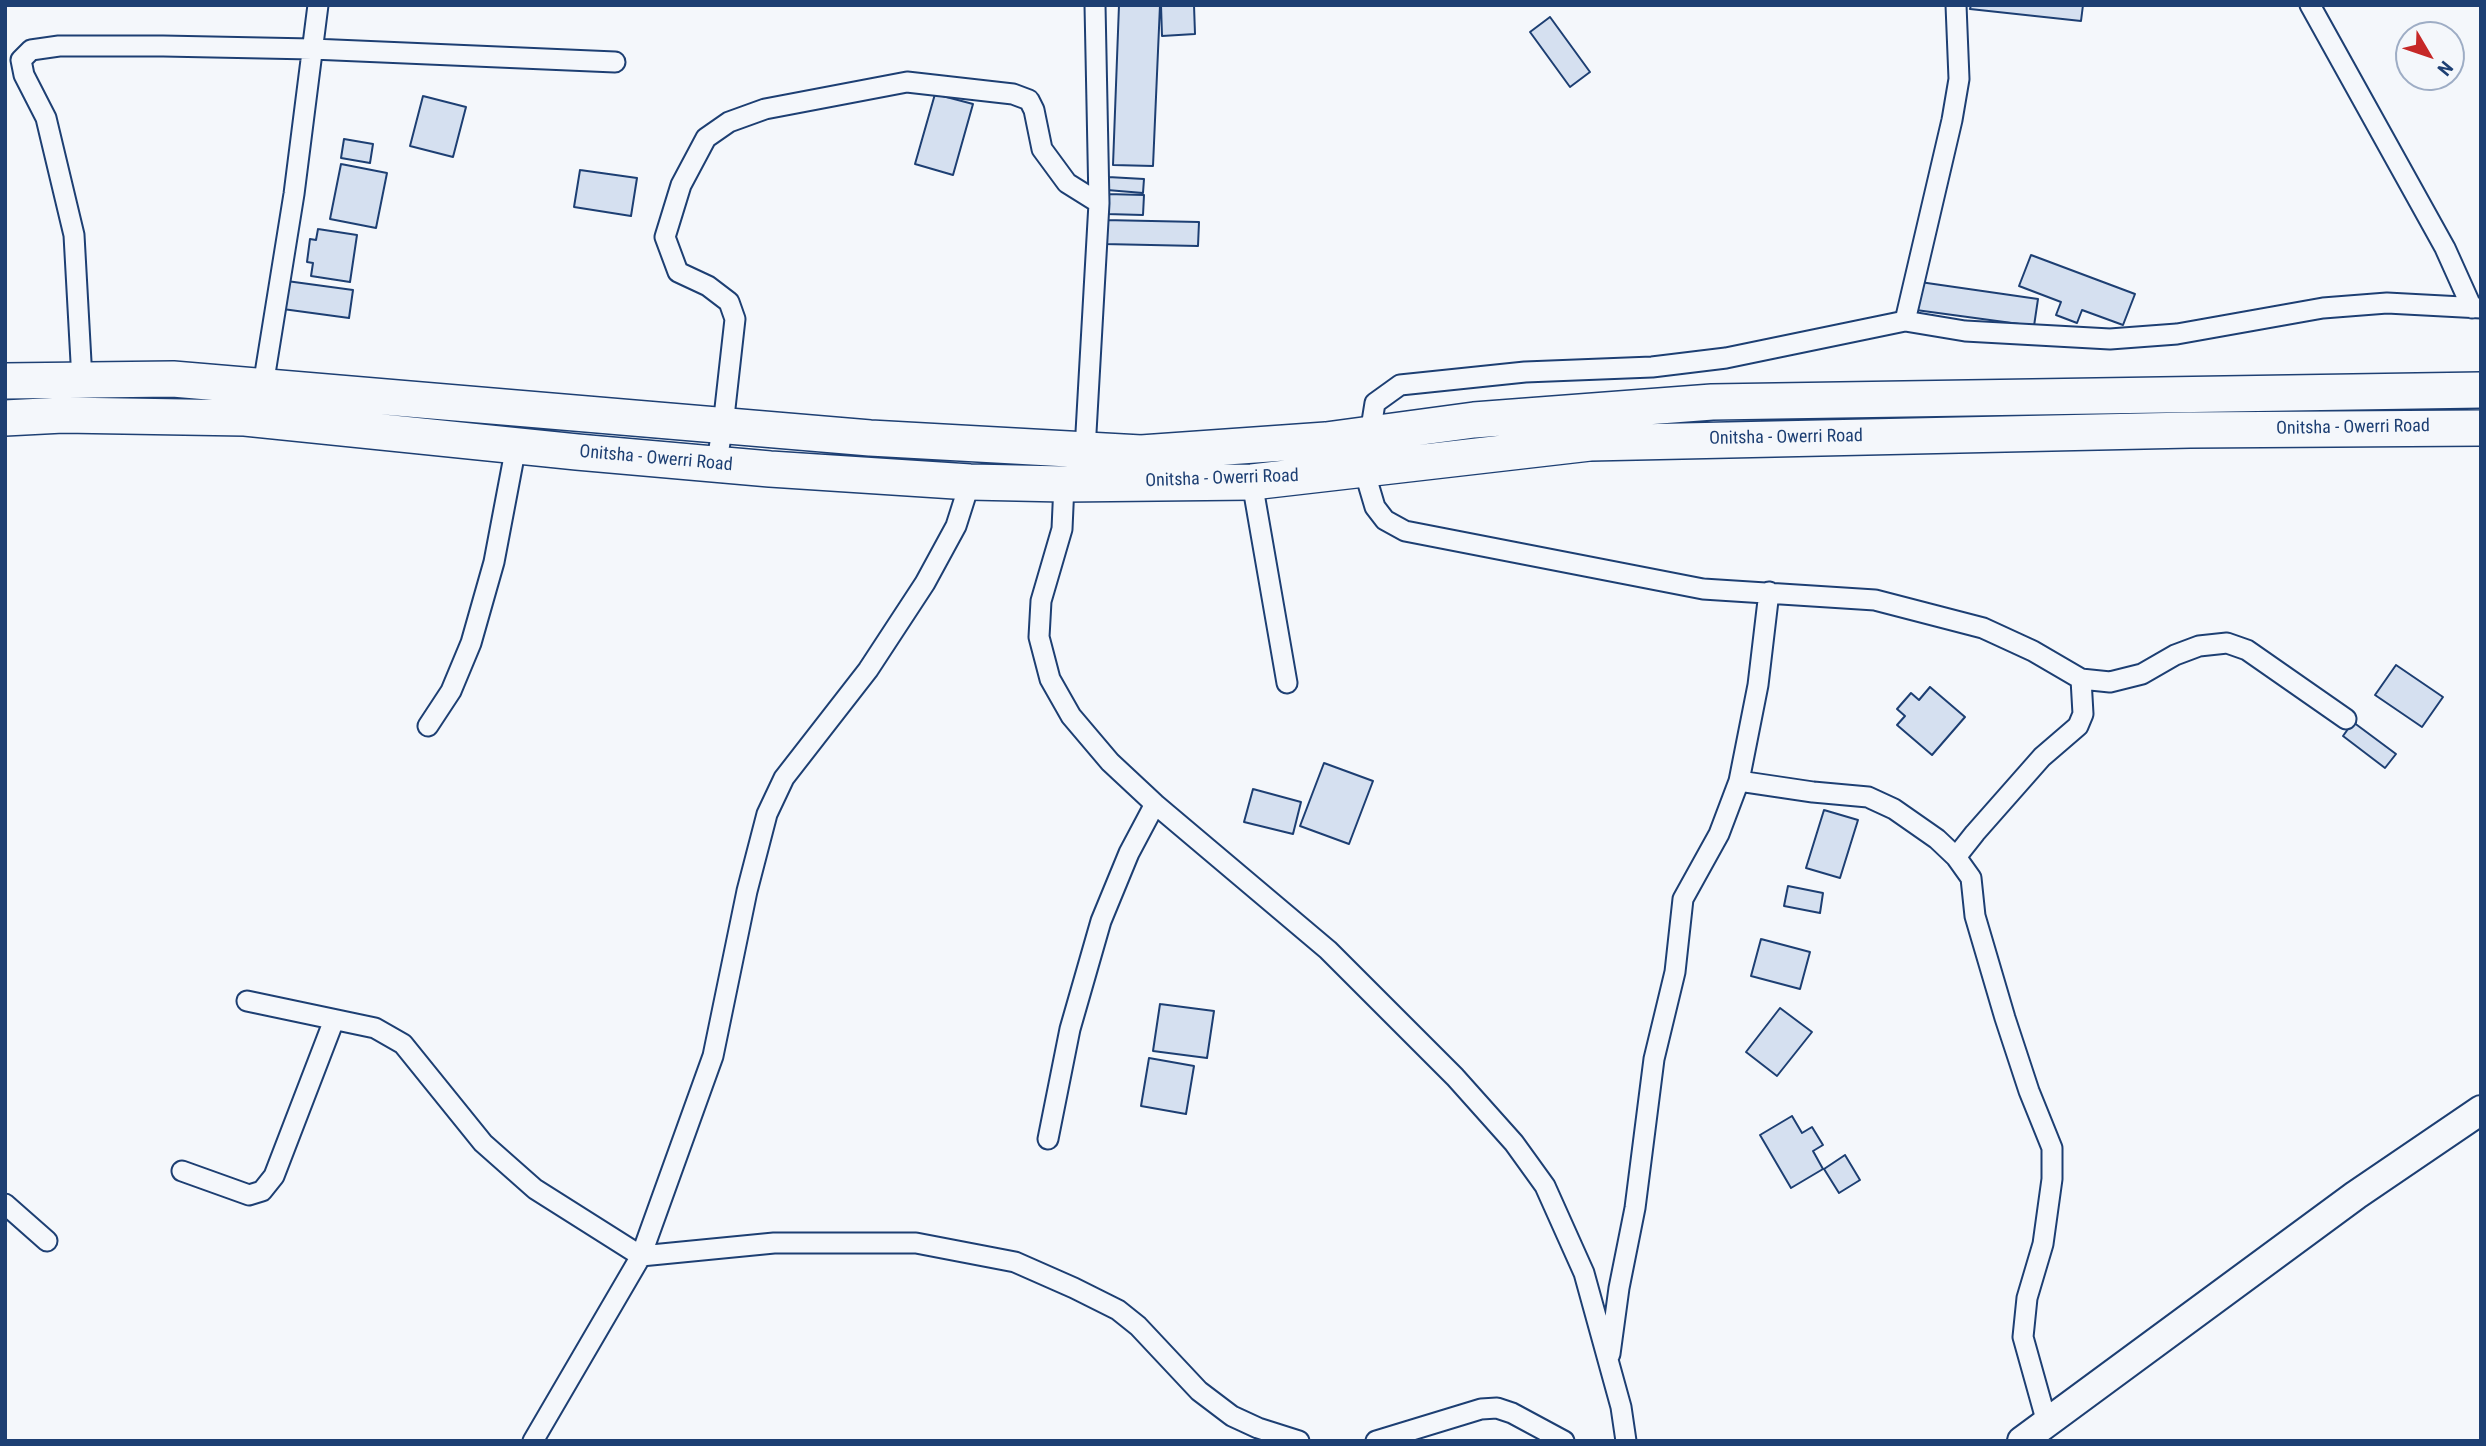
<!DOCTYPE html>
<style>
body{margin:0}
#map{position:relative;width:2486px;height:1446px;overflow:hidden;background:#f4f7fb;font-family:"Roboto Condensed",sans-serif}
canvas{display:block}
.frame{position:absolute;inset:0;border:7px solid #1d3f73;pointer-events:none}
.north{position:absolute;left:2395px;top:21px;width:70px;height:70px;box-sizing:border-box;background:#f4f7fb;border:2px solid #9eadc5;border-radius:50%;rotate:129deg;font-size:19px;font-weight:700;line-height:28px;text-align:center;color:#1d3f73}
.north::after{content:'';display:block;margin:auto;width:24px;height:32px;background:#c62828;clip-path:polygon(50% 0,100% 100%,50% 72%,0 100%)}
</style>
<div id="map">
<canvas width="2486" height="1446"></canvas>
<div class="frame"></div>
<div class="north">N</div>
</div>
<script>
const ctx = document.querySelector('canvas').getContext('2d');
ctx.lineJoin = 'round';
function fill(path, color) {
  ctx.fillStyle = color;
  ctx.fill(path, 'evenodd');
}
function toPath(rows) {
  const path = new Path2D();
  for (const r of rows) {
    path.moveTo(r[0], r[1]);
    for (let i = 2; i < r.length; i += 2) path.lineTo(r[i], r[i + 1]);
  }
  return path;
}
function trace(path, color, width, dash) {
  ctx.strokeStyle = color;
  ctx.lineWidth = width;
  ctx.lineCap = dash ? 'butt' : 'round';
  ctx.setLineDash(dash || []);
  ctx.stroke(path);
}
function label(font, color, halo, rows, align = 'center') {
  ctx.font = font + ' "Roboto Condensed",sans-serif';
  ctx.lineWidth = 5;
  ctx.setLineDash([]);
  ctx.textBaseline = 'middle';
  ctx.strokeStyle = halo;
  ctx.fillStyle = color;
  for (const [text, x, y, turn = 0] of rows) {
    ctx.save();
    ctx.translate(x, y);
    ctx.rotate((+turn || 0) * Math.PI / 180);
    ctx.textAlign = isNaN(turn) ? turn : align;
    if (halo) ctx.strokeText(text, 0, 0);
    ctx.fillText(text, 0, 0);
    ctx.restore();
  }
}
const building = toPath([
 [1119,5,1160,5,1153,166,1113,165,1119,5],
 [1161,5,1194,5,1195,34,1162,36,1161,5],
 [1971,5,2083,5,2081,21,1970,9,1971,5],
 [1550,17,1590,72,1570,87,1530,32,1550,17],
 [935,94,973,104,953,175,915,164,935,94],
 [423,96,466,107,453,157,410,146,423,96],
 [344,139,373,144,370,163,341,158,344,139],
 [341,164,387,173,376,228,330,219,341,164],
 [580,170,637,178,631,216,574,207,580,170],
 [1108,177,1144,179,1143,193,1107,190,1108,177],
 [1107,194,1144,195,1143,215,1106,214,1107,194],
 [1104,220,1199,222,1198,246,1103,244,1104,220],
 [318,229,357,235,350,282,311,276,313,263,307,262,310,239,316,240,318,229],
 [2031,255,2135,294,2123,325,2082,310,2077,323,2056,315,2061,302,2019,286,2031,255],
 [272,279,353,290,349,318,268,307,272,279],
 [1920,282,2038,299,2034,326,1916,310,1920,282],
 [2396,665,2443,697,2422,727,2375,695,2396,665],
 [1930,687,1965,717,1932,755,1897,725,1905,716,1897,709,1911,693,1919,700,1930,687],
 [2353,722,2396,754,2385,768,2343,736,2353,722],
 [1324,763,1373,781,1349,844,1300,826,1324,763],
 [1253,789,1301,802,1293,834,1244,822,1253,789],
 [1824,810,1858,820,1840,878,1806,868,1824,810],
 [1788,886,1823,893,1820,913,1784,906,1788,886],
 [1761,939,1810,952,1800,989,1751,976,1761,939],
 [1160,1004,1214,1011,1207,1058,1153,1051,1160,1004],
 [1780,1008,1812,1032,1777,1076,1746,1052,1780,1008],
 [1149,1058,1194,1066,1186,1114,1141,1106,1149,1058],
 [1792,1116,1802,1133,1812,1127,1823,1145,1813,1151,1823,1169,1791,1188,1760,1135,1792,1116],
 [1845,1155,1860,1180,1839,1193,1824,1169,1845,1155]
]);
fill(building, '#d5e0f0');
trace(building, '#1d3f73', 2);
const street = toPath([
 [2310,5,2445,248,2472,308],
 [1905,321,1952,120,1959,79,1956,5],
 [82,380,74,235,46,118,24,75,21,60,31,50,59,46,163,46,312,49,615,62],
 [263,386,294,194,318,5],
 [1370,434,1375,403,1400,385,1525,372,1652,367,1726,358,1905,321,1965,331,2110,339,2177,334,2323,308,2387,303,2481,308],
 [1085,450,1099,203,1095,5],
 [716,465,723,426,735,319,729,302,708,286,678,272,665,237,681,185,706,138,729,122,765,109,907,82,1013,94,1029,100,1034,110,1042,149,1067,183,1099,203],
 [1364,470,1375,507,1385,520,1405,531,1703,589,1875,600,1983,628,2033,651,2081,679,2110,682,2142,674,2175,655,2199,646,2227,643,2247,650,2346,719],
 [1252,482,1287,683],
 [1064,484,1062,529,1041,601,1039,637,1050,679,1071,716,1110,762,1155,804,1328,950,1455,1077,1514,1143,1545,1186,1584,1273,1621,1407,1626,1441],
 [428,726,451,691,471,643,494,562,516,446],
 [1739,781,1813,792,1868,797,1894,809,1937,839,1956,857,1971,878,1975,916,2005,1018,2029,1091,2052,1148,2052,1179,2043,1244,2027,1298,2023,1337,2047,1423],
 [1956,857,1975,833,2042,757,2078,726,2083,714,2081,679],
 [247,1001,375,1028,403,1044,483,1143,535,1189,641,1256,774,1243,916,1243,1015,1262,1074,1288,1118,1310,1138,1326,1199,1391,1232,1416,1258,1428,1299,1441],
 [1048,1139,1070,1029,1101,921,1129,853,1155,804],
 [182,1171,249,1195,262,1191,274,1176,334,1020],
 [5,1204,47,1241],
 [1610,1354,1619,1288,1635,1208,1654,1059,1675,972,1683,899,1719,834,1739,781,1758,685,1769,592],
 [533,1441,641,1256,713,1056,747,891,767,814,784,778,868,670,925,583,956,526,970,482],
 [1376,1441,1481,1409,1497,1408,1512,1413,1564,1441]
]);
const secondary = toPath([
 [2022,1441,2356,1195,2481,1110]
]);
const highway = toPath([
 [5,381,173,379,870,438,1141,453,1326,440,1474,420,1712,402,2481,390],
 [5,418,63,415,245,418,577,452,770,469,970,482,1064,484,1252,482,1590,443,2190,430,2481,428]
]);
trace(street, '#1d3f73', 23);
trace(secondary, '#1d3f73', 32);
trace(highway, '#1d3f73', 38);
trace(street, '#f4f7fb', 19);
trace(secondary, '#f4f7fb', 28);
trace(highway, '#f4f7fb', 35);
label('18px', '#1d3f73', '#f4f7fb', [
 ["Onitsha - Owerri Road",2353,428,-1],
 ["Onitsha - Owerri Road",1786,438,-1],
 ["Onitsha - Owerri Road",656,459,5],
 ["Onitsha - Owerri Road",1222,479,-2]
]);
</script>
